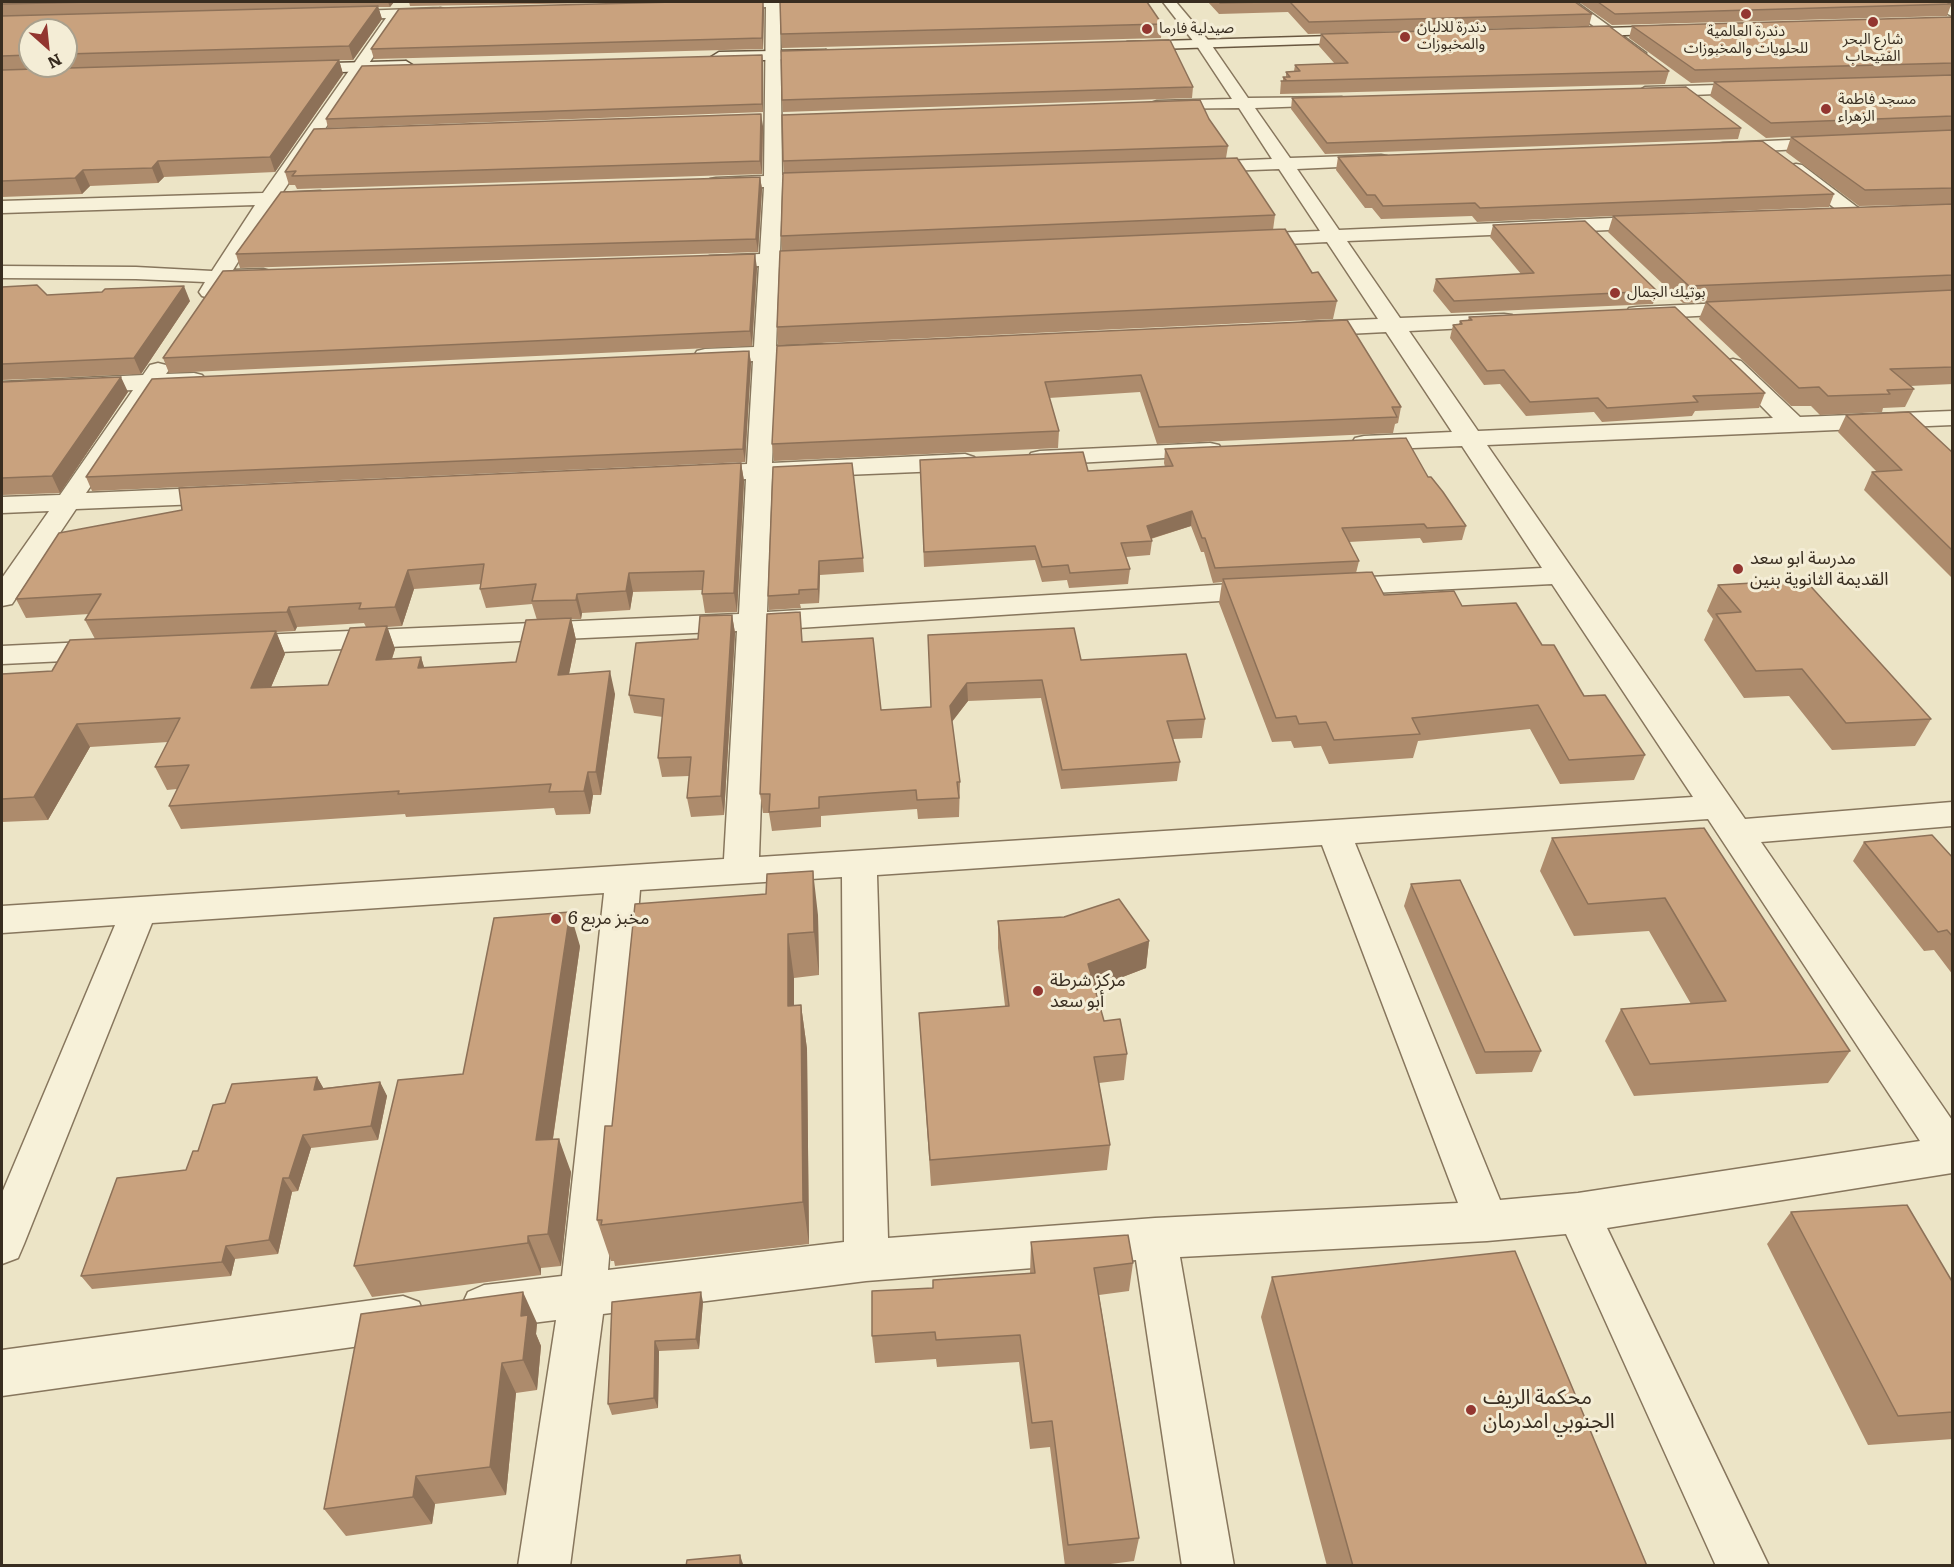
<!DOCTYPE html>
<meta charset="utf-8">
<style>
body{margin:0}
#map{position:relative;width:1954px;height:1567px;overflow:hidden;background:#ece4c6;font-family:Literata,serif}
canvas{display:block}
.frame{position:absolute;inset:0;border:3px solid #382d20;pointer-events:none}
.north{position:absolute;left:18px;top:18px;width:60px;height:60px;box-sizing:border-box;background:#f4edd6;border:2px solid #a9a08d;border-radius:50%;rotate:153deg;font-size:16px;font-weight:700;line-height:24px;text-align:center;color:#382d20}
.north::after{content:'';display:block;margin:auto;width:21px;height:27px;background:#933630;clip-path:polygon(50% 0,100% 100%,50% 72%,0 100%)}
</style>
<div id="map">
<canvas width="1954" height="1567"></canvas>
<div class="frame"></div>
<div class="north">N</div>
</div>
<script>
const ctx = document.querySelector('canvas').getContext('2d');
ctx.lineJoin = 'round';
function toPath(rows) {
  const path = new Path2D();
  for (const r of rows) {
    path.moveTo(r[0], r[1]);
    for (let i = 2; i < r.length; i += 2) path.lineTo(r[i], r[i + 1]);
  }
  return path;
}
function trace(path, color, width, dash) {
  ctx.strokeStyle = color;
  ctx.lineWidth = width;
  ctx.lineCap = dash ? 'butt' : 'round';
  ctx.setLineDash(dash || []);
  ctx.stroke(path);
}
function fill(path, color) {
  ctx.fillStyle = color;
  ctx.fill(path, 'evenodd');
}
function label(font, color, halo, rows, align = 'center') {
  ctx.font = font + ' Literata,"Noto Sans Arabic",serif';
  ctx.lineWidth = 6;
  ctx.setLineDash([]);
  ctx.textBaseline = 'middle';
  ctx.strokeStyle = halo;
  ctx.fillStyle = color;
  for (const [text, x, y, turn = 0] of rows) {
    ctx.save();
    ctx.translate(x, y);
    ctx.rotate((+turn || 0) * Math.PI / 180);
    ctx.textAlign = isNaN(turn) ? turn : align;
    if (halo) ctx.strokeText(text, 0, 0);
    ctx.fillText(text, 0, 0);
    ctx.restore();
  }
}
const street = toPath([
 [714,2,780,3,782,175,826,174,832,175,835,179,832,183,826,184,782,186,780,254,824,252,831,254,834,258,831,262,824,264,779,266,776,346,821,344,829,346,832,351,829,356,821,358,776,360,772,463,965,454,974,457,978,462,974,467,965,470,772,478,767,612,1266,582,1276,584,1280,590,1276,596,1266,598,767,630,759,857,1693,797,1552,584,1332,595,1322,593,1318,587,1322,581,1332,579,1542,568,1462,446,1364,450,1355,448,1352,443,1355,438,1364,436,1452,432,1386,332,1307,336,1299,334,1296,329,1299,324,1307,322,1378,319,1327,242,1247,246,1240,244,1237,240,1240,236,1247,234,1320,231,1279,169,1199,172,1193,171,1190,167,1193,163,1199,162,1272,159,1239,108,1151,109,1149,106,1151,103,1157,101,1232,99,1197,46,1163,2,1176,2,1208,40,1248,98,1342,97,1344,100,1336,105,1255,108,1290,158,1381,155,1387,156,1390,160,1387,164,1381,165,1297,169,1339,230,1657,216,1664,218,1667,222,1664,226,1657,228,1347,241,1400,318,1504,314,1512,315,1515,320,1512,325,1504,326,1409,331,1478,431,1773,418,1722,366,1725,361,1733,359,1741,361,1800,417,1952,411,1952,425,1487,445,1745,819,1952,802,1952,826,1761,842,1952,1120,1952,1173,1607,1228,1769,1566,1716,1566,1566,1234,1487,1241,1180,1257,1234,1566,1182,1566,1136,1260,866,1281,603,1314,570,1566,518,1566,556,1320,484,1329,468,1322,461,1307,468,1292,484,1285,562,1276,604,893,152,923,24,1244,18,1258,2,1264,2,1193,115,925,2,933,2,906,724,859,737,631,236,654,226,651,221,645,226,639,236,636,739,614,746,479,699,482,690,479,686,474,690,469,699,466,747,464,753,361,705,363,697,361,694,356,697,351,705,349,754,347,759,266,710,268,703,266,700,262,703,258,710,256,760,254,764,187,716,188,710,187,707,183,710,179,716,178,764,176,766,7,719,9,714,8,712,5,714,2],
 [1708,819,1920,1141,1578,1193,1500,1200,1355,843,1708,819],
 [1322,845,1458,1203,1155,1218,888,1238,877,875,1322,845],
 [842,877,844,1242,608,1270,640,890,842,877],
 [1561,2,1576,2,1646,53,1644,56,1634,56,1561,2],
 [1924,2,1941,2,1952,7,1952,16,1924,2],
 [440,8,445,9,447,12,445,15,400,17,282,193,320,191,327,193,329,197,327,201,274,204,233,270,263,269,270,271,273,275,270,279,225,283,216,296,209,298,202,296,199,292,205,282,136,279,2,278,2,266,136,267,212,271,255,205,2,213,2,201,263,193,386,18,336,19,329,15,331,12,440,8],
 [1756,84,1764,89,1762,92,1645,97,1637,92,1645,87,1756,84],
 [1834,138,1840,139,1843,143,1840,147,1723,153,1717,152,1714,148,1717,144,1723,143,1834,138],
 [1796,164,1802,165,1861,210,1863,214,1861,218,1847,218,1790,173,1787,169,1790,165,1796,164],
 [1747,302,1755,303,1758,308,1755,313,1637,319,1629,318,1626,313,1629,308,1637,307,1747,302],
 [158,363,166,365,169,370,166,374,194,373,202,375,206,380,202,385,194,387,157,389,86,493,224,487,233,490,237,495,233,500,224,503,76,509,12,604,2,606,2,578,49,511,2,513,2,497,60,495,133,390,2,396,2,382,143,375,150,365,158,363],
 [1210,443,1219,445,1222,450,1219,455,1040,465,1031,463,1028,458,1031,453,1040,451,1210,443],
 [107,641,118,644,122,650,118,656,107,659,2,664,2,646,107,641],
 [403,1296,419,1302,426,1318,419,1334,403,1340,2,1396,2,1350,403,1296]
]);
const secondary = toPath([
 [1675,26,1682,30,1680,33,1570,37,1563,33,1570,29,1675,26],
 [1366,35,1371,36,1373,39,1371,42,1127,50,1120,46,1127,42,1366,35],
 [826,50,833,54,831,57,719,62,711,57,719,52,826,50],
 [406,61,414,66,411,69,296,74,288,69,296,64,406,61]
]);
trace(street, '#87765d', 3);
trace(secondary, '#695740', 3);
fill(street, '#f7f1d9');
fill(secondary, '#f7f1d9');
fill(toPath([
 [2,2,394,2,390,7,378,7,382,19,353,60,339,60,343,74,275,172,164,177,158,183,90,186,82,194,2,197],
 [30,30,66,30,66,66,30,66],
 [409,2,670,2,410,6],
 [1208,2,1575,2,1592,14,1589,26,1308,34,1288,12,1219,14],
 [1579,2,1953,2,1953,6,1951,5,1947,16,1612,25],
 [764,9,763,49,374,59,371,49],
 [1953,17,1953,204,1859,206,1786,152,1791,137,1803,136,1766,138,1710,96,1714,82,1691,83,1629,38,1632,26],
 [1162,24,1161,38,782,48,781,34],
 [1321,34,1669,71,1665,84,1280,94,1281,81,1283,81,1283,77,1286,77,1286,72,1294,71,1295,65,1335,64,1319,46],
 [762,55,763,112,328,128,326,119],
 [1193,87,1192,98,783,112,782,100],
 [1292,98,1741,128,1738,139,1325,154,1291,109],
 [1209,119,1228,146,1226,158,1275,215,1273,230,1309,268,1337,301,1333,319,778,345,777,327,782,251,781,236,784,173,783,161],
 [763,126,762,174,297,189,295,185,289,185,285,172],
 [1338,157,1834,194,1829,207,1659,214,1953,204,1953,384,1910,386,1914,389,1905,407,1883,408,1882,412,1820,415,1811,406,1791,406,1699,319,1706,302,1683,303,1608,232,1613,216,1477,222,1472,216,1381,219,1372,208,1365,208,1336,170],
 [760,177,762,189,758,252,240,268,236,254],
 [1493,225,1657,291,1653,304,1451,313,1433,291,1436,279,1521,274,1490,237],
 [757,268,752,346,169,373,163,358],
 [2,287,47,295,190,301,141,374,2,380],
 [1469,317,1765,393,1759,408,1695,411,1692,416,1602,422,1594,412,1526,416,1500,384,1484,385,1450,338,1453,325,1459,324,1460,321,1468,320],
 [1347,320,1401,407,1398,423,1395,424,1393,433,1157,444,1140,392,1049,398,1059,431,1058,448,774,461,772,444,777,346],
 [749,351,751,363,745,462,92,491,86,477],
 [2,382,128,392,60,493,2,495],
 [1846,415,1953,453,1953,579,1864,490,1872,472,1877,472,1838,432],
 [1165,449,1428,477,1466,526,1462,540,1423,543,1420,538,1349,542,1359,561,1356,573,1384,595,1462,606,1542,645,1584,696,1645,755,1634,780,1560,784,1530,729,1418,741,1413,758,1329,764,1321,746,1294,748,1291,741,1272,742,1219,603,1222,582,1213,583,1204,552,1201,552,1191,526,1151,539,1152,541,1150,555,1126,557,1130,569,1128,584,1069,588,1067,580,1042,582,1035,560,924,567,920,460,1088,471,1165,467,1164,463],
 [741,463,744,481,737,612,705,613,702,594,702,590,633,592,630,610,582,613,581,619,571,619,576,640,569,674,615,694,601,795,593,795,590,814,556,815,554,808,406,817,405,814,181,829,169,806,177,789,167,790,155,767,168,742,90,747,48,820,2,822,2,674,52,671,95,639,85,620,89,614,26,618,16,599],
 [481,584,480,589,486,608,532,604,537,620,516,662,424,668,421,657,392,659,395,649,387,627,402,626,414,589],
 [364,623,366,627,328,685,271,687,285,654,276,632,295,631,297,627],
 [773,467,863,558,864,572,820,575,819,603,800,604,801,608,769,610,768,596],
 [1718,585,1931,719,1915,746,1832,750,1789,696,1744,698,1704,640,1713,619,1707,611],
 [732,615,735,633,724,815,691,817,687,798,689,776,662,777,658,758,663,717,634,713,629,695,698,639],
 [928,635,1081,660,1205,719,1202,738,1173,739,1180,762,1177,781,1061,789,1041,698,968,701,952,722,960,782,959,817,918,819,917,809,873,812,821,816,821,827,772,831,769,813,763,813,760,794,803,642,881,710,931,707],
 [1704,828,1850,1051,1828,1083,1634,1096,1605,1041,1621,1009,1691,1004,1649,931,1574,936,1540,871,1552,838],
 [1864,842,1953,858,1953,975,1934,950,1924,951,1853,861],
 [1411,884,1541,1051,1532,1072,1476,1074,1404,906],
 [635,904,818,915,819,975,794,978,794,1005,801,1005,807,1049,809,1244,615,1266,614,1261,611,1261,597,1220,612,1126],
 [998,921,1149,941,1146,968,1094,988,1104,1021,1127,1054,1124,1080,1099,1083,1110,1145,1107,1170,931,1186,919,1013,1005,1006,998,948],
 [580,946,553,1139,571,1172,561,1266,541,1268,541,1275,372,1297,354,1266],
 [317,1077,323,1088,380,1082,387,1096,378,1140,311,1148,298,1191,292,1192,278,1254,235,1259,231,1276,92,1289,81,1276,186,1170,225,1103],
 [1791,1212,1953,1283,1953,1439,1868,1445,1767,1244],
 [1031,1242,1133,1263,1129,1291,1099,1295,1139,1538,1134,1561,1095,1566,1065,1566,1050,1447,1030,1449,1019,1362,937,1367,936,1359,875,1363,872,1336,933,1288,1030,1274],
 [1272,1277,1647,1566,1327,1566,1261,1317],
 [612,1302,703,1302,699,1349,659,1351,658,1408,612,1415,608,1404],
 [537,1323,536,1334,541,1346,537,1390,516,1393,506,1495,435,1504,432,1524,346,1536,324,1509]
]), '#ad8b6c');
fill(toPath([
 [388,2,394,2,390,7],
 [763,2,764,9,763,49,762,38],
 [378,6,382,19,353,60,349,46],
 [762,55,763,62,763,112,762,104],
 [339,60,343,74,275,172,270,157],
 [761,114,763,126,762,174,760,161],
 [158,161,164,177,158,183,152,168],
 [83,170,90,186,82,194,75,178],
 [760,177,762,189,758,252,756,239],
 [755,254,757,268,752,346,750,331],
 [184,286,190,301,141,374,134,358],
 [749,351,751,363,745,462,743,449],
 [121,377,128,392,60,493,52,476],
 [741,463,744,481,737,612,734,593],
 [1192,511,1191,526,1146,540,1147,526],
 [819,561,820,575,819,603,818,589],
 [408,570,414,589,402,626,395,607],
 [629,573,633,592,630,610,626,591],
 [577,594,582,613,581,619,576,600],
 [289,607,297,627,295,631,287,612],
 [732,615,735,633,724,815,721,796],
 [571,618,576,640,564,698,558,675],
 [387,626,395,649,384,682,376,660],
 [276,631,285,654,261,711,251,688],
 [421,657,428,680,418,668],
 [610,671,615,694,601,795,596,772],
 [967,683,968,701,950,724,950,706],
 [77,724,90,747,48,820,34,797],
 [588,772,593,795,590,814,584,791],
 [813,871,818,915,819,975,814,932],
 [570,912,580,946,548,1173,536,1140],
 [788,934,794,978,794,1049,788,1006],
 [1149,941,1146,968,1086,991,1088,964],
 [801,1005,807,1049,809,1244,803,1202],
 [317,1077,325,1091,314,1090],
 [380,1082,387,1096,378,1140,371,1126],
 [303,1135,311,1148,298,1191,289,1178],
 [559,1139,571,1172,561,1266,548,1234],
 [283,1178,292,1192,278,1254,269,1240],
 [528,1236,541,1268,541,1275,528,1243],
 [226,1246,235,1259,231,1276,222,1262],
 [523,1292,537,1323,536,1334,541,1346,537,1390,523,1360,521,1316],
 [701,1292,703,1302,699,1349,696,1339],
 [655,1341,659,1351,658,1408,654,1398],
 [502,1363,516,1393,506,1495,490,1467],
 [416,1476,435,1504,432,1524,413,1497],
 [740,1555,743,1564,743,1566,740,1566]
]), '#8d7158');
const building = toPath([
 [2,2,93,2,2,4,2,2],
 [675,2,763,2,762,38,371,49,399,9,675,2],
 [780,2,1147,2,1162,24,781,34,780,2],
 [1219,2,1266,2,1220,3,1219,2],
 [1290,2,1575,2,1592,14,1309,22,1290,2],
 [1598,2,1946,2,1952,4,1615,14,1598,2],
 [378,6,349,46,66,54,66,30,30,30,30,55,2,56,2,16,378,6],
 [1953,17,1953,63,1695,70,1632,26,1953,17],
 [1609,26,1669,71,1281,81,1287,81,1283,77,1290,77,1286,72,1300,71,1295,65,1348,63,1321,34,1609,26],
 [1170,40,1193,87,782,100,781,51,1170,40],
 [762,55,762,104,326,119,362,66,762,55],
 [339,60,270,157,158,161,152,168,83,170,75,178,2,181,2,70,339,60],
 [1953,75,1953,116,1771,123,1714,82,1953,75],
 [1686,87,1741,128,1327,143,1292,98,1686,87],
 [1200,100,1209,119,1228,146,783,161,782,115,1200,100],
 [761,114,760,161,292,176,296,171,285,172,314,129,761,114],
 [1953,130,1953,188,1865,190,1791,137,1953,130],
 [1762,141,1834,194,1480,208,1475,203,1383,206,1375,195,1367,195,1338,157,1762,141],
 [1237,158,1275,215,781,236,783,173,1237,158],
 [760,177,756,239,236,254,281,192,760,177],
 [1953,204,1953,275,1689,286,1613,216,1953,204],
 [1585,221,1657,291,1454,301,1436,279,1534,273,1493,225,1585,221],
 [1285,229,1309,268,1312,273,1318,272,1337,301,777,327,780,251,1285,229],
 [755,254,750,331,163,358,223,271,755,254],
 [37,285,47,295,102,292,105,289,184,286,134,358,2,364,2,287,37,285],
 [1953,290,1953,367,1890,369,1914,389,1887,390,1890,394,1828,396,1819,387,1799,388,1706,302,1953,290],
 [1675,307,1765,393,1693,396,1698,402,1607,408,1598,398,1530,402,1504,370,1487,371,1453,325,1462,324,1460,321,1472,320,1469,317,1675,307],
 [1347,320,1401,407,1392,407,1397,417,1159,427,1141,375,1045,382,1059,431,772,444,777,346,1347,320],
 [749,351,743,449,86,477,152,379,749,351],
 [121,377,52,476,2,478,2,382,121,377],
 [1909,412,1953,453,1953,551,1872,472,1902,470,1846,415,1909,412],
 [1406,438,1428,477,1431,477,1443,492,1466,526,1427,528,1424,524,1342,528,1359,561,1215,568,1205,538,1202,538,1192,511,1147,526,1152,541,1121,543,1130,569,1070,573,1068,565,1042,567,1035,546,924,552,920,460,1083,452,1088,471,1173,466,1165,449,1406,438],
 [741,463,734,593,702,594,704,571,629,573,626,591,577,594,576,600,532,601,536,584,480,589,484,564,408,570,395,607,359,609,361,603,289,607,287,612,85,620,101,594,16,599,59,533,182,510,179,488,741,463],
 [852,463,863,558,819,561,818,589,799,590,799,594,768,596,773,467,852,463],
 [1372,572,1384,595,1454,591,1462,606,1516,603,1542,645,1554,645,1584,696,1605,695,1645,755,1569,760,1538,705,1412,718,1420,734,1334,740,1326,722,1299,724,1296,716,1276,718,1223,579,1372,572],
 [1805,580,1931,719,1846,723,1802,669,1756,671,1716,614,1741,612,1718,585,1805,580],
 [800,612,802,642,873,638,881,710,931,707,928,635,1074,628,1081,660,1186,654,1205,719,1167,721,1180,762,1062,770,1042,680,967,683,950,706,960,782,957,782,959,798,917,800,916,790,872,793,819,797,819,808,769,812,770,794,760,794,767,614,800,612],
 [732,615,721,796,687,798,691,757,658,758,664,699,629,695,636,643,698,639,700,616,732,615],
 [571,618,558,675,610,671,596,772,588,772,584,791,549,792,551,784,398,794,399,791,169,806,189,765,155,767,180,718,77,724,34,797,2,799,2,674,52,671,70,640,276,631,251,688,328,685,350,628,387,626,376,660,421,657,418,668,516,662,526,620,571,618],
 [1704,828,1850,1051,1650,1064,1621,1009,1726,1001,1665,898,1588,904,1552,838,1704,828],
 [1932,835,1953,858,1953,937,1947,930,1938,932,1864,842,1932,835],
 [813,871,814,932,788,934,788,1006,801,1005,803,1202,601,1225,602,1220,597,1220,605,1126,612,1126,635,904,766,894,767,874,813,871],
 [1460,880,1541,1051,1485,1052,1411,884,1460,880],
 [1119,899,1149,941,1088,964,1104,1021,1120,1019,1127,1054,1094,1057,1110,1145,930,1160,919,1013,1009,1006,998,921,1064,917,1119,899],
 [570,912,536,1140,559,1139,548,1234,528,1236,528,1243,354,1266,398,1080,463,1074,494,918,570,912],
 [317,1077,314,1090,380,1082,371,1126,303,1135,289,1178,283,1178,269,1240,226,1246,222,1262,81,1276,117,1178,186,1170,193,1151,198,1151,213,1105,225,1103,232,1084,317,1077],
 [1907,1205,1953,1283,1953,1412,1898,1416,1791,1212,1907,1205],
 [1128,1235,1133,1263,1094,1268,1139,1538,1068,1545,1052,1421,1032,1423,1020,1335,936,1340,935,1332,872,1336,872,1291,933,1288,933,1280,1035,1273,1031,1242,1128,1235],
 [1515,1251,1647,1566,1353,1566,1272,1277,1515,1251],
 [523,1292,521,1316,528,1315,523,1360,502,1363,490,1467,416,1476,413,1497,324,1509,361,1314,523,1292],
 [701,1292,696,1339,655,1341,654,1398,608,1404,612,1302,701,1292],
 [740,1555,740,1566,686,1566,687,1560,740,1555]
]);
fill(building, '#c9a27e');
trace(building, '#8d7158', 1.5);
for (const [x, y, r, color] of [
 [1746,14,6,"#933630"],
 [1873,22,6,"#933630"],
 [1147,29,6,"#933630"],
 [1405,37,6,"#933630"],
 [1826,109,6,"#933630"],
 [1615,293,6,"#933630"],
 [1738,569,6,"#933630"],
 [556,919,6,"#933630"],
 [1038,991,6,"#933630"],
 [1471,1410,6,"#933630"]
]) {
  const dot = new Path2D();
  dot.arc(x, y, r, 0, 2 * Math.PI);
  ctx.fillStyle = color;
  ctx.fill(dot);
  trace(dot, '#f4edd6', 2);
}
label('15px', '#382d20', '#f4edd6', [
 ["دندرة للالبان",1417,28],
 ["والمخبوزات",1417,45],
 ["صيدلية فارما",1159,29],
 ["دندرة العالمية",1746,32,"center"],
 ["للحلويات والمخبوزات",1746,49,"center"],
 ["شارع البحر",1873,40,"center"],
 ["الفتيحاب",1873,57,"center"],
 ["مسجد فاطمة",1838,100],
 ["الزهراء",1838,117],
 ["بوتيك الجمال",1627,293]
], 'left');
label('18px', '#382d20', '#f4edd6', [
 ["مدرسة ابو سعد",1750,559],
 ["القديمة الثانوية بنين",1750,580],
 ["مخبز مربع 6",568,919],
 ["مركز شرطة",1050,981],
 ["أبو سعد",1050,1002]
], 'left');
label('21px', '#382d20', '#f4edd6', [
 ["محكمة الريف",1483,1398],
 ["الجنوبي امدرمان",1483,1422]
], 'left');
</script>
